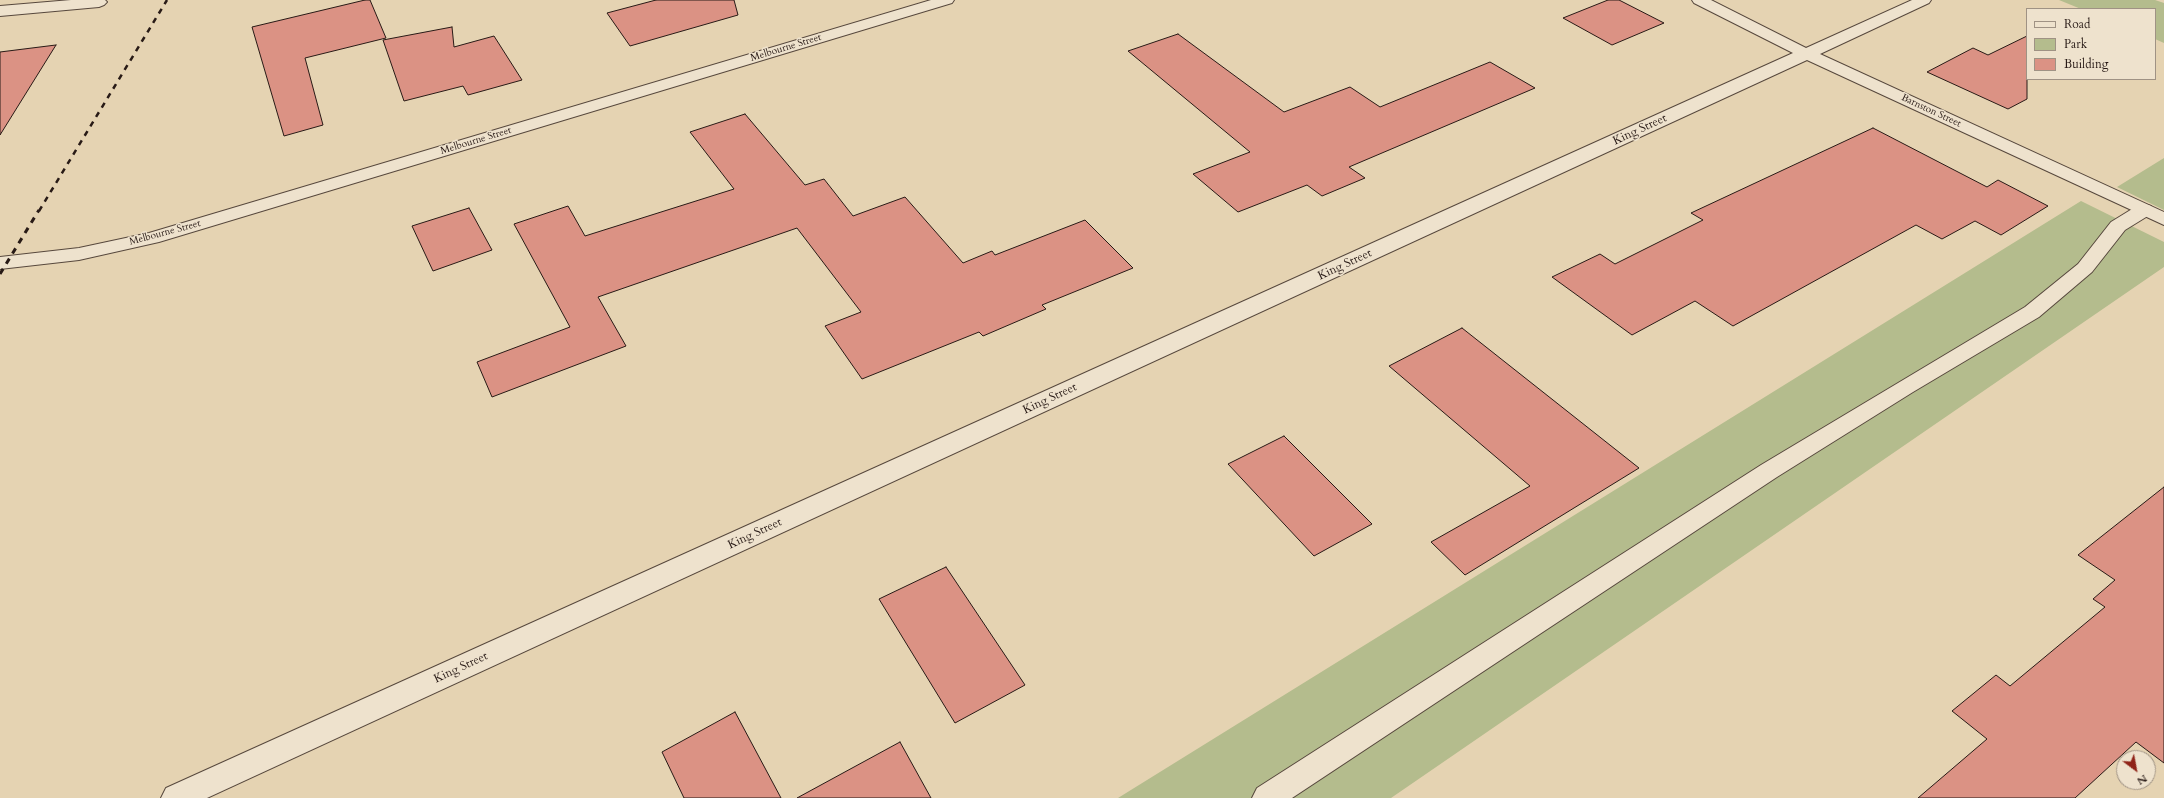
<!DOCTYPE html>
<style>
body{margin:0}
#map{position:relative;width:2164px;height:798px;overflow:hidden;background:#e5d3b2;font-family:Cardo,serif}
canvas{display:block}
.legend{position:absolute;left:2026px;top:8px;width:130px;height:72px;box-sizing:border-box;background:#eee2cd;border:1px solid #9f9284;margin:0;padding:5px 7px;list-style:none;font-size:12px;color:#281a16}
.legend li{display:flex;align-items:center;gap:8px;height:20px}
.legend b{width:20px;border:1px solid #9f9284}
.north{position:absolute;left:2116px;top:750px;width:40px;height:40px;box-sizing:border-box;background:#eee2cd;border:1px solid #9f9284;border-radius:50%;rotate:148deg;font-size:11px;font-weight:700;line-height:16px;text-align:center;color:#281a16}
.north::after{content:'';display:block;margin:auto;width:14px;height:18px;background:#8f2418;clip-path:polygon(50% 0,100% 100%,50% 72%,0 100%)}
</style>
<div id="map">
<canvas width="2164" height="798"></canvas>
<ul class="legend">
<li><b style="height:5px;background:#eee2cd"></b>Road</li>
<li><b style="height:11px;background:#b4bc8d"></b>Park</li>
<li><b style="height:11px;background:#db9284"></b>Building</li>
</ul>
<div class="north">N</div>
</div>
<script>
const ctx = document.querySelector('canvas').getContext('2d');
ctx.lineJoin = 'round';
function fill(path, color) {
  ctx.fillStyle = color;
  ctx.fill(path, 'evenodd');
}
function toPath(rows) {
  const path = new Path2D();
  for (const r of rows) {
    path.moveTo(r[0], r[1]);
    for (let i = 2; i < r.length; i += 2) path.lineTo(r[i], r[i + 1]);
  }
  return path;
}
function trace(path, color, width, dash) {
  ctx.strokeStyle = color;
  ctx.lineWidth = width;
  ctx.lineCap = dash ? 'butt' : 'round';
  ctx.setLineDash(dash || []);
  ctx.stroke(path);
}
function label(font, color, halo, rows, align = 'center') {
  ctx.font = font + ' Cardo,serif';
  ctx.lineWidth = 3;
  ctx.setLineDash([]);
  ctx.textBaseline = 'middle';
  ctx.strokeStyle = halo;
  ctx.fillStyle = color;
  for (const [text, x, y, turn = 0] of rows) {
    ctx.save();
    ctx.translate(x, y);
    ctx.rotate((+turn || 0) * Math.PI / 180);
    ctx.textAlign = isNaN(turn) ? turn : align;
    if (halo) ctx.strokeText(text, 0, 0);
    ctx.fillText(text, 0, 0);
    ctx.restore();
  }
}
fill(toPath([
 [2059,0,2155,0,2164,3,2164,43,2155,39,2155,9,2081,9],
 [2164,158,2164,210,2117,187],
 [2081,201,2164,242,2164,267,1391,798,1118,798]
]), '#b4bc8d');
const building = toPath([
 [365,0,370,0,386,38,305,58,323,125,284,136,252,27,365,0],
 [656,0,734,0,738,15,630,46,607,13,656,0],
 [1608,0,1619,0,1664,23,1612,45,1563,18,1608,0],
 [452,27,454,47,494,36,522,80,468,95,463,86,404,101,383,40,452,27],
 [1178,34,1284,112,1350,87,1380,107,1490,62,1535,88,1349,167,1365,178,1322,196,1307,185,1238,212,1193,174,1250,152,1128,51,1178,34],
 [2027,36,2027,99,2008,109,1927,72,1973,48,1988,55,2027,36],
 [56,45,0,135,0,52,56,45],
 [745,114,805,185,824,179,853,216,905,197,963,263,992,251,995,255,1085,220,1133,268,1042,305,1046,309,983,336,979,332,862,379,825,326,861,312,797,228,598,297,626,346,492,397,477,362,570,327,514,224,568,206,585,236,734,189,690,132,745,114],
 [1873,128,1987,187,1998,180,2048,206,2001,235,1975,221,1942,239,1916,225,1733,326,1695,301,1632,335,1552,277,1600,254,1615,264,1703,220,1691,213,1873,128],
 [469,208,492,250,433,271,412,226,469,208],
 [1462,328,1639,468,1465,575,1431,542,1530,486,1389,366,1462,328],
 [1284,436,1372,524,1314,556,1228,464,1284,436],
 [2164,487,2164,763,2136,742,2075,798,1918,798,1987,739,1952,711,1996,675,2010,686,2105,607,2093,599,2115,580,2078,555,2164,487],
 [946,567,1025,685,955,723,879,599,946,567],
 [735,712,781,798,684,798,662,752,735,712],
 [900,742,931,798,797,798,900,742]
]);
fill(building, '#db9284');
trace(building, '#281a16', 1);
const service = toPath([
 [2144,204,2151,206,2153,210,2151,214,2125,230,2092,272,2039,317,1913,392,1777,477,1292,798,1252,798,1257,788,1761,465,2025,307,2078,264,2111,222,2137,206,2144,204]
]);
const minor = toPath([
 [71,0,105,0,107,2,104,5,99,7,0,16,0,6,71,0],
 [931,0,954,0,952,3,159,242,79,260,0,269,0,257,79,248,149,233,931,0],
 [1692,0,1711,0,1806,48,1912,0,1931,0,1929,3,1820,54,2164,212,2164,225,1807,60,207,798,161,798,166,788,1793,53,1694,3,1692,0]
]);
trace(service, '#57483d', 2);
trace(minor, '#57483d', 2);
fill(service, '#eee2cd');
fill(minor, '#eee2cd');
trace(toPath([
 [39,211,167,0]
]), '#281a16', 2.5, [5.5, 5.5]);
trace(toPath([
 [0,274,39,210]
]), '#281a16', 3, [6, 6]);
label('10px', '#281a16', '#eee2cd', [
 ["Melbourne Street",786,48,-17],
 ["Barnston Street",1931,111,25],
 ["Melbourne Street",476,141,-17],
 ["Melbourne Street",165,233,-15]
]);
label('12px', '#281a16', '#eee2cd', [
 ["King Street",1640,130,-25],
 ["King Street",1345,265,-25],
 ["King Street",1050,399,-25],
 ["King Street",755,534,-25],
 ["King Street",461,668,-25]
]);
</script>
